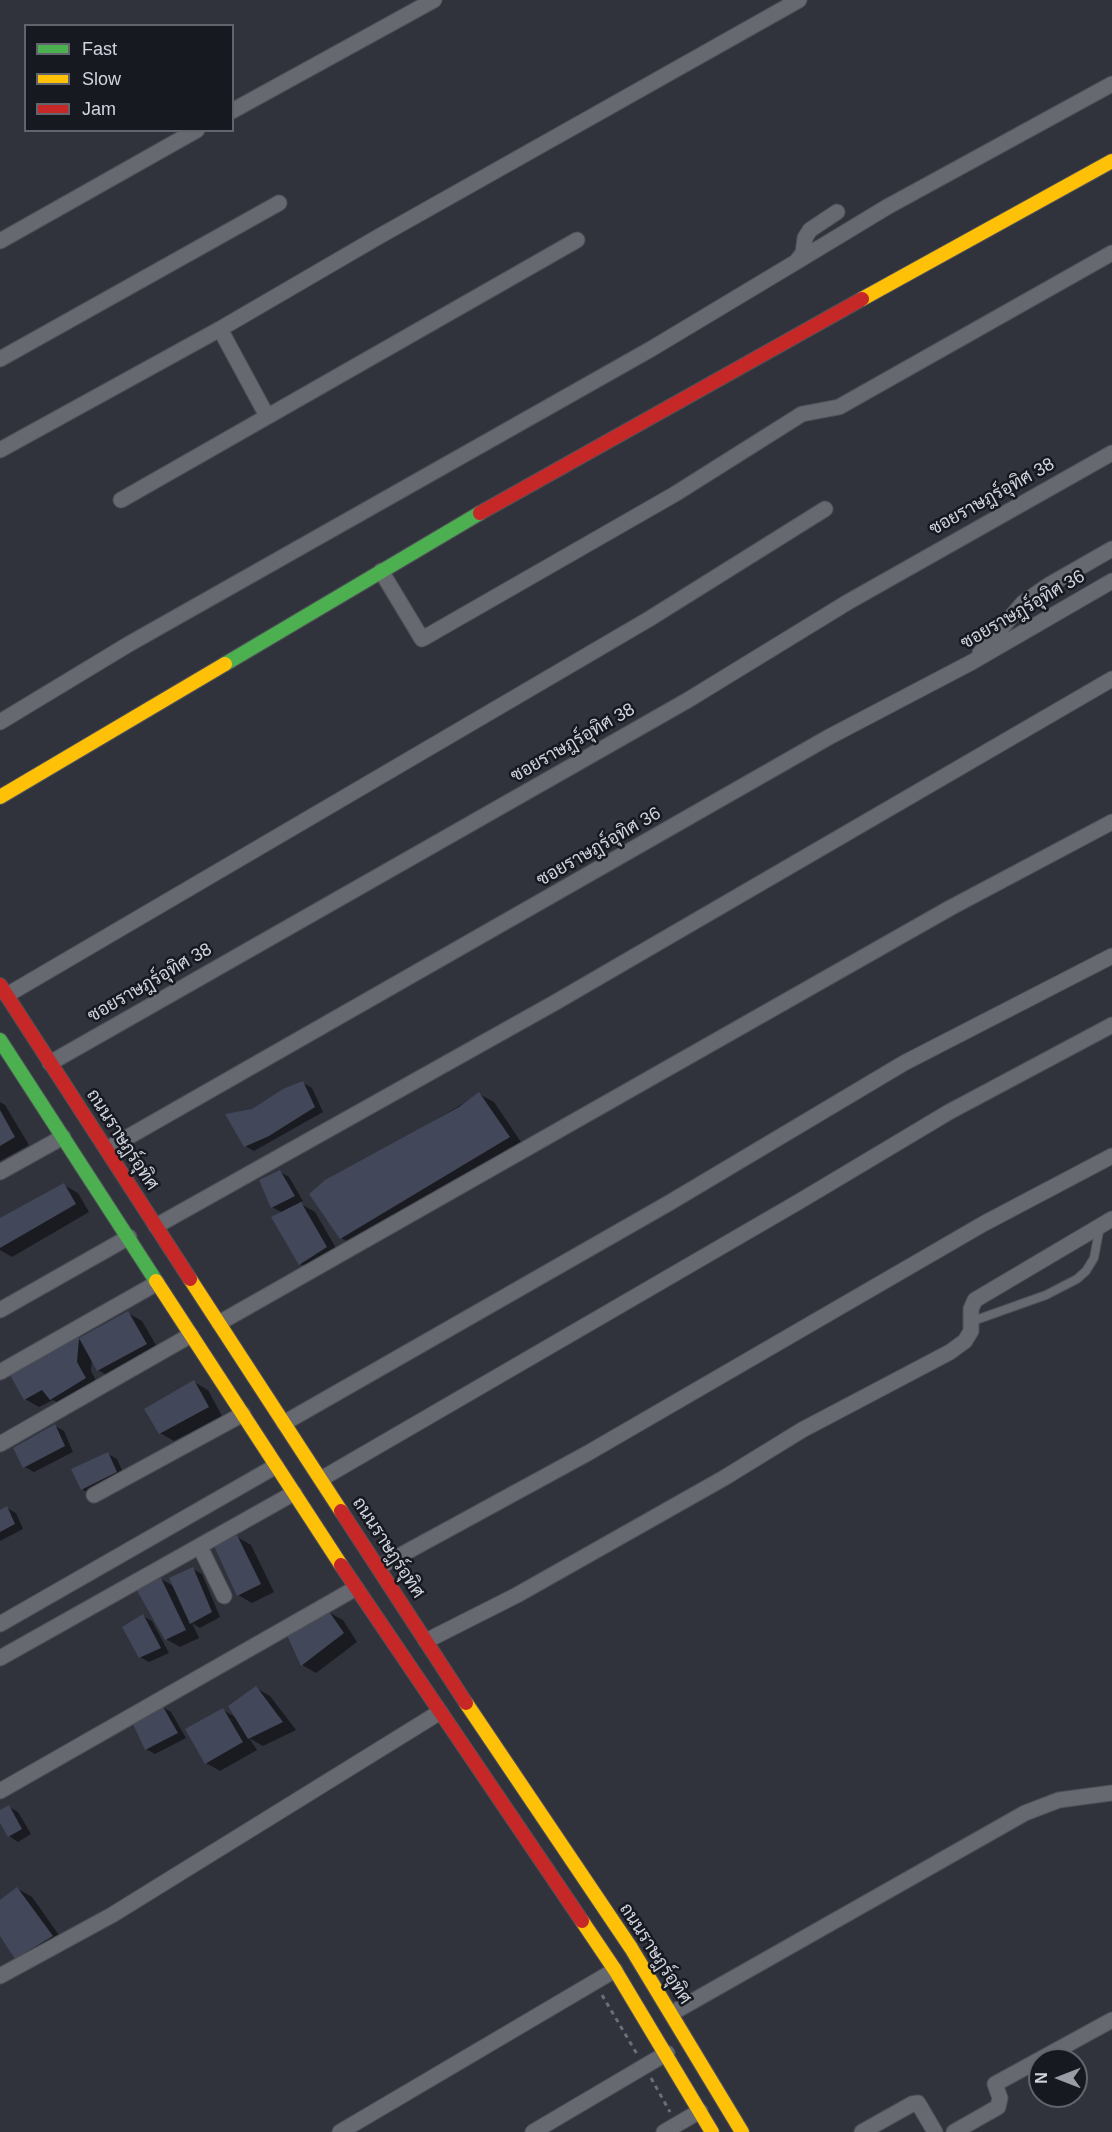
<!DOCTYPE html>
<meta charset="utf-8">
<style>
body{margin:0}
#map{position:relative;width:1112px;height:2132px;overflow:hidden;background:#30333c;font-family:Arial,sans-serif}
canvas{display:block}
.legend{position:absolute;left:24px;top:24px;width:210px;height:108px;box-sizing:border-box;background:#171920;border:2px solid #61646c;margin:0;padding:8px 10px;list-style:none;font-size:18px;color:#d1d4de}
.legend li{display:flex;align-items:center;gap:12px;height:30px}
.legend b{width:30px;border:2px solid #61646c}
.north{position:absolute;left:1028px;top:2048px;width:60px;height:60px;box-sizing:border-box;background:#171920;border:2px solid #61646c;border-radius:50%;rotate:270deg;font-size:16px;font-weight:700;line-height:24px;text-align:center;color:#d1d4de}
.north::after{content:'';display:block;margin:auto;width:21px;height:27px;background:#999ca5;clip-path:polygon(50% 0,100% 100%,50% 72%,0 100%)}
</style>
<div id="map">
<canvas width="1112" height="2132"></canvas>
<ul class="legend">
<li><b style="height:8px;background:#4caf50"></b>Fast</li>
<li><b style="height:8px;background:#ffc107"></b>Slow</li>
<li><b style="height:8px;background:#c62828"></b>Jam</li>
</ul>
<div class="north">N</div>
</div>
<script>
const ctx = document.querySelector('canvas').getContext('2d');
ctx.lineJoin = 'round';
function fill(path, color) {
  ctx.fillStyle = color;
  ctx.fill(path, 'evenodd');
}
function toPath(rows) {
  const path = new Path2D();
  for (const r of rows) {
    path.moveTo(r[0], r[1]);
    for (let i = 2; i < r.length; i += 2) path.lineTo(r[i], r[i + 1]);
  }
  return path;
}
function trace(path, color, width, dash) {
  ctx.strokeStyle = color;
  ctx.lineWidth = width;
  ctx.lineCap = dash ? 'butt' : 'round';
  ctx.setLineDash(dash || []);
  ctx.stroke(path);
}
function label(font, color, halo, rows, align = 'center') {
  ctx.font = font + ' Arial,Sarabun,sans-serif';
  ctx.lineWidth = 5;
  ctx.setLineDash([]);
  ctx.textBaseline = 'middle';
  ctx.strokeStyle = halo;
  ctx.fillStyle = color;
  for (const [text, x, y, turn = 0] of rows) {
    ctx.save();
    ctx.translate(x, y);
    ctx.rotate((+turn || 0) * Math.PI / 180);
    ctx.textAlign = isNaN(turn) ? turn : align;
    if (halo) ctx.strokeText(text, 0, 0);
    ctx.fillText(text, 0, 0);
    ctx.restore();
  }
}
fill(toPath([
 [303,1083,312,1088,323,1112,254,1151,245,1146,253,1110],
 [479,1094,494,1102,523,1145,356,1246,341,1238,392,1146],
 [0,1102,5,1105,29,1145,0,1161],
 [280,1172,289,1177,303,1201,299,1203,315,1212,340,1255,314,1272,300,1264,283,1213,272,1207],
 [64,1185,78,1193,89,1212,12,1257,0,1250,0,1220],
 [128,1313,142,1321,160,1352,112,1378,98,1370,92,1359,91,1371,99,1386,65,1407,53,1400,39,1407,25,1399,74,1338,79,1340],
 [194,1382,208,1390,222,1416,174,1441,160,1433],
 [55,1426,64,1431,73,1452,34,1472,25,1467],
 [108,1454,117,1459,125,1477,91,1494,82,1489],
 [7,1508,16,1513,23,1529,0,1541,0,1512],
 [237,1537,251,1545,274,1592,252,1603,238,1595],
 [193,1569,202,1574,220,1617,200,1628,192,1623,199,1638,180,1647,166,1639,161,1579,175,1587],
 [328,1612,343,1620,357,1642,316,1673,302,1665],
 [143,1616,152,1621,169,1653,149,1662,140,1657],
 [256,1688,270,1696,296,1730,263,1746,249,1738,257,1750,220,1771,206,1763,223,1710,237,1718],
 [162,1707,171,1712,186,1738,155,1754,146,1749],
 [9,1807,18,1812,31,1834,18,1842,9,1836,0,1820,0,1812],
 [18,1889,32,1897,66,1945,31,1966,16,1958,0,1933,0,1902]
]), '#0007');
fill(toPath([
 [303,1081,315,1107,269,1136,244,1147,225,1114,252,1109,283,1089],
 [479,1092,510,1137,340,1239,309,1194,325,1180,459,1107],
 [0,1110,15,1137,0,1146],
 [280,1170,295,1196,271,1208,259,1180],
 [64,1183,76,1204,0,1248,0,1218],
 [301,1202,327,1247,299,1265,271,1217],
 [128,1311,147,1344,97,1371,79,1338],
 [74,1336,79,1338,77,1362,86,1378,50,1400,42,1390,24,1400,10,1375],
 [194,1380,209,1407,159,1434,144,1409],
 [55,1424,65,1446,23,1468,13,1448],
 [108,1452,117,1472,81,1490,71,1469],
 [7,1506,15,1524,0,1532,0,1510],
 [237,1535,261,1584,237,1596,214,1546],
 [193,1567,212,1612,190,1624,169,1578],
 [161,1578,186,1630,165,1640,135,1587],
 [328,1610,344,1633,301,1666,286,1633],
 [143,1614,161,1648,139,1658,122,1627],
 [256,1686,283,1722,248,1739,228,1706],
 [162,1705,178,1733,145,1750,132,1722],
 [223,1708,243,1742,205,1764,185,1729],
 [9,1805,22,1829,8,1837,0,1823,0,1810],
 [17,1887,53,1936,15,1959,0,1936,0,1900]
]), '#424759');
const lane = toPath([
 [973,1321,1046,1295,1077,1279,1086,1271,1094,1258,1100,1226]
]);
const street = toPath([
 [232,111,434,0],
 [0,241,197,130],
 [796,262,887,207,1112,84],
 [220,329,267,416],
 [0,359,279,203],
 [0,450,220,329,378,237,799,0],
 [121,500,577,240],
 [381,571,422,639,675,494,802,414,839,407,1112,253],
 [980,653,1023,603,1049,585,1112,549],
 [0,722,129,644,651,349,796,262,803,253,805,238,810,230,837,212],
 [7,995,649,619,825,509],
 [50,1063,688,700,848,602,1112,453],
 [107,1149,829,737,972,662,1112,581],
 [0,1172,63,1137],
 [156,1226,556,1002,1112,679],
 [0,1310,129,1237],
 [219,1323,950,908,1112,822],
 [0,1372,157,1283],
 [284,1423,669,1203,904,1063,1112,956],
 [0,1444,191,1335],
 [321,1479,800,1201,949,1112,1112,1025],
 [94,1495,243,1414],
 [200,1547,224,1596],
 [379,1567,588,1453,983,1224,1112,1156],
 [0,1624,276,1466],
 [426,1641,517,1595,724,1478,802,1430,950,1352,965,1341,971,1331,971,1309,975,1300,1112,1219],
 [0,1658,294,1493],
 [0,1791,356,1588],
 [0,1976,112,1915,440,1712],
 [672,2013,1025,1813,1059,1800,1112,1793],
 [340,2132,615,1970],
 [533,2132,667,2053],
 [664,2132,700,2111],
 [862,2132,912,2104,918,2103,935,2132],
 [954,2132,998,2107,1000,2098,995,2084,1112,2020]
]);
const fast = toPath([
 [225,664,480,513],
 [0,1040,156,1281]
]);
const slow = toPath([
 [862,299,1112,161],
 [0,797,225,664],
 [190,1279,341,1511],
 [156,1281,341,1565],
 [466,1703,631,1948,742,2132],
 [582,1921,615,1970,712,2132]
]);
const jam = toPath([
 [480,513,862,299],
 [0,985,190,1279],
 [341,1511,466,1703],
 [341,1565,582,1921]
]);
trace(lane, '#4e5057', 10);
trace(street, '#4e5057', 17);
trace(fast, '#4e5057', 16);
trace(slow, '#4e5057', 16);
trace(jam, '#4e5057', 16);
trace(toPath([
 [602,1995,637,2054],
 [651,2078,670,2112]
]), '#6c6e75', 3, [4.5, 4.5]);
trace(lane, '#666970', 8);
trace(street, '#666970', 15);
trace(fast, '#4caf50', 14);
trace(slow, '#ffc107', 14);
trace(jam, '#c62828', 14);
label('18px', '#d1d4de', '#171920', [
 ["ซอยราษฎร์อุทิศ 38",992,497,-29],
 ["ซอยราษฎร์อุทิศ 36",1023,610,-30],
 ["ซอยราษฎร์อุทิศ 38",573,743,-30],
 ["ซอยราษฎร์อุทิศ 36",599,847,-30],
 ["ซอยราษฎร์อุทิศ 38",150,983,-30],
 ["ถนนราษฎร์อุทิศ",122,1140,57],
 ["ถนนราษฎร์อุทิศ",388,1548,57],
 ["ถนนราษฎร์อุทิศ",655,1954,57]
]);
</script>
